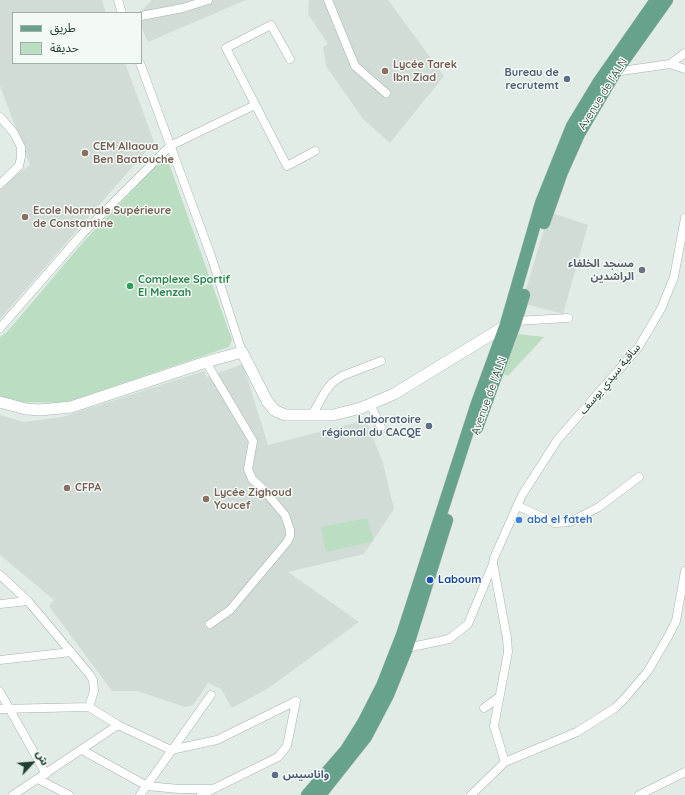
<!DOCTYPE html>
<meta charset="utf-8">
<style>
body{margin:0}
#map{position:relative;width:685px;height:795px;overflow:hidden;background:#e2ece7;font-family:Quicksand,"Noto Sans Arabic",sans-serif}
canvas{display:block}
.legend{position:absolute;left:12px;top:12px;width:130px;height:52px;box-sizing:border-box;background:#f3f9f5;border:1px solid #9faea7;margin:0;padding:5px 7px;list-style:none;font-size:12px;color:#223d33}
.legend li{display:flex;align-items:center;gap:8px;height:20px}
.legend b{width:20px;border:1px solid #9faea7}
.north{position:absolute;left:12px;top:743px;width:40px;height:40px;-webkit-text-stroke:3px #f3f9f5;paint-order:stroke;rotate:64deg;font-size:11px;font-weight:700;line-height:16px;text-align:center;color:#223d33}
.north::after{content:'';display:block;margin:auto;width:14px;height:18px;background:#223d33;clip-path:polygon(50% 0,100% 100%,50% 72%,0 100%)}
</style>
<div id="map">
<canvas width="685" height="795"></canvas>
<ul class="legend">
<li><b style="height:5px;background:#67a28c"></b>طريق</li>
<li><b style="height:11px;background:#bbddc1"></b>حديقة</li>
</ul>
<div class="north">ش</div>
</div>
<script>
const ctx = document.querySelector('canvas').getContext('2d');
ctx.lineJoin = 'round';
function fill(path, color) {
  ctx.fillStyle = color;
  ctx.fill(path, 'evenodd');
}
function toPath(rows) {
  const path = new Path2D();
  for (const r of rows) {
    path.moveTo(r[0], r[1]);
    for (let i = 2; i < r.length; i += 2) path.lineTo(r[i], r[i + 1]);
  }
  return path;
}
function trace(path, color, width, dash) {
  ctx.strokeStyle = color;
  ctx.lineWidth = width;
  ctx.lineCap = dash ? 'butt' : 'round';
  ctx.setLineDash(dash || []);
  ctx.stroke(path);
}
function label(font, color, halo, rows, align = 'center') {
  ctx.font = font + ' Quicksand,"Noto Sans Arabic",sans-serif';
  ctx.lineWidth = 3;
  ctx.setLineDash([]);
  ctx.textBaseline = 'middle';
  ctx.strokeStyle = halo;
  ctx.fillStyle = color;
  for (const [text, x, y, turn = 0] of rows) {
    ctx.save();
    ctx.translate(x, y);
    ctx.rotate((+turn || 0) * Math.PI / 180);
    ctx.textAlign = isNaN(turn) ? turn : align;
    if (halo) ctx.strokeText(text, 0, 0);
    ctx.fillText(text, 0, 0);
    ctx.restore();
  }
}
fill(toPath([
 [0,0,102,0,106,13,13,13,13,63,125,63,154,142,0,319,0,186,30,165,0,86],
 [152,0,246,0,148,42,141,27,141,13,139,13],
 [309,0,388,0,444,76,390,143,363,119,326,66,323,47,328,44,308,14],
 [549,212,588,225,563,314,522,303],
 [243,364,268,445,366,420,383,463,394,509,364,554,288,572,359,622,270,687,232,708,221,689,208,683,193,705,185,707,137,691,112,691,49,606,54,600,0,555,0,415,24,422,62,417,204,371,207,377]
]), '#d0dcd5');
fill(toPath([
 [166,155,232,340,229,347,65,403,19,402,0,396,0,337,7,332,85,240],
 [518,334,544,337,508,376,503,374],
 [367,518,374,541,326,552,321,527]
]), '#bbddc1');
const minor = toPath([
 [118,0,122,13],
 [328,0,355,66,386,93],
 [141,16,183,8,208,0],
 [290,59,271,25,226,48,287,166,315,151],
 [140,63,211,256,242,352],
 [670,64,685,53],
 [614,72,670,64,685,69],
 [0,117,14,133,21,147,21,157,19,166,0,184],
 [516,321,568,318],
 [0,328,82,234,170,146,255,105],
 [206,362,253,441,248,469,252,479,263,489,285,515,290,530,290,536,287,542,230,610,210,624],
 [370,404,381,427],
 [312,415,325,392,332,383,342,376,381,361],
 [518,506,555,523,570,522,599,507,639,477],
 [0,575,28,601,90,675,93,680,94,691,89,707],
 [0,604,28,601],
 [403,648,407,648,449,639,468,624,493,564],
 [0,660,71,652],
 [0,692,46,774],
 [484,708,499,697],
 [0,709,89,707,118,725,171,750,217,740,296,701],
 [82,750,147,786,179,789,210,789],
 [505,762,494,726,508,652,507,638,493,563,494,558,522,495,558,439,638,348,661,309,674,277,685,218],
 [38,779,69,795],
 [13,795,118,725],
 [140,795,211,695],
 [201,795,278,757,287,746,296,701],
 [471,795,505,762,577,732,615,708,625,698,648,671,669,635,676,621,685,571],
 [639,795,685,772]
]);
const secondary = toPath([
 [0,402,26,409,40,410,71,407,206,362,242,352,267,401,274,410,285,415,333,415,361,408,394,394,510,323]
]);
const primary = toPath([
 [544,223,562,172,579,134,615,73,667,0],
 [477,428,516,321,524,295],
 [307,795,346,750,363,723,382,686,402,635,476,406,506,324,541,203,572,126,598,83,656,0],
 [320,795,366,737,388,695,407,648,447,520]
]);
trace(minor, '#a5b4ad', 9);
trace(secondary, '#a0b8ad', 12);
trace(primary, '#c1c9c6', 13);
trace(minor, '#fff', 8);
trace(secondary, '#fff', 11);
trace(primary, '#67a28c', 12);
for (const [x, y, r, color] of [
 [385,71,4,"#8d6e63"],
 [567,79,4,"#5c6f8a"],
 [85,153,4,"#8d6e63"],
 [25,217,4,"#8d6e63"],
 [642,270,4,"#6b7280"],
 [130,286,4,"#2e9e5b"],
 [429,426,4,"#5c6f8a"],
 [67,488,4,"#8d6e63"],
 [206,499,4,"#8d6e63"],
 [519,520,4,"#3f7fe0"],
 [430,580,4,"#1a4fb4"],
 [275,775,4,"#5c6f8a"]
]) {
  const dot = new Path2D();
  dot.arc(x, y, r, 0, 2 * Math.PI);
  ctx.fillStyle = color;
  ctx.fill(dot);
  trace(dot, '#f3f9f5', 1.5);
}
label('bold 11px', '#785e54', '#f3f9f5', [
 ["Lycée Tarek",393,65],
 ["Ibn Ziad",393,78],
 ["CEM Allaoua",93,147],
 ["Ben Baatouche",93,160],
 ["Ecole Normale Supérieure",33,211],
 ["de Constantine",33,224],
 ["CFPA",75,488],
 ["Lycée Zighoud",214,493],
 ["Youcef",214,506]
], 'left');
label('bold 11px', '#4e5e75', '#f3f9f5', [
 ["Bureau de",559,73],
 ["recrutemt",559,86],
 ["Laboratoire",421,420],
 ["régional du CACQE",421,433],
 ["واناسيس",283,775,"left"]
], 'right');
label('11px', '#223d33', '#f3f9f5', [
 ["Avenue de l'ALN",603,94,-58],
 ["ساقية سيدي يوسف",610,379,-50],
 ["Avenue de l'ALN",489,396,-70]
]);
label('bold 11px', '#5b616d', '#f3f9f5', [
 ["مسجد الخلفاء",634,264],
 ["الراشدين",634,277]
], 'right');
label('bold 11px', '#27864d', '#f3f9f5', [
 ["Complexe Sportif",138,280],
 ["El Menzah",138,293]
], 'left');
label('bold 11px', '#366cbe', '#f3f9f5', [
 ["abd el fateh",527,520]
], 'left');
label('bold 11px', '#164399', '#f3f9f5', [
 ["Laboum",438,580]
], 'left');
</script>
